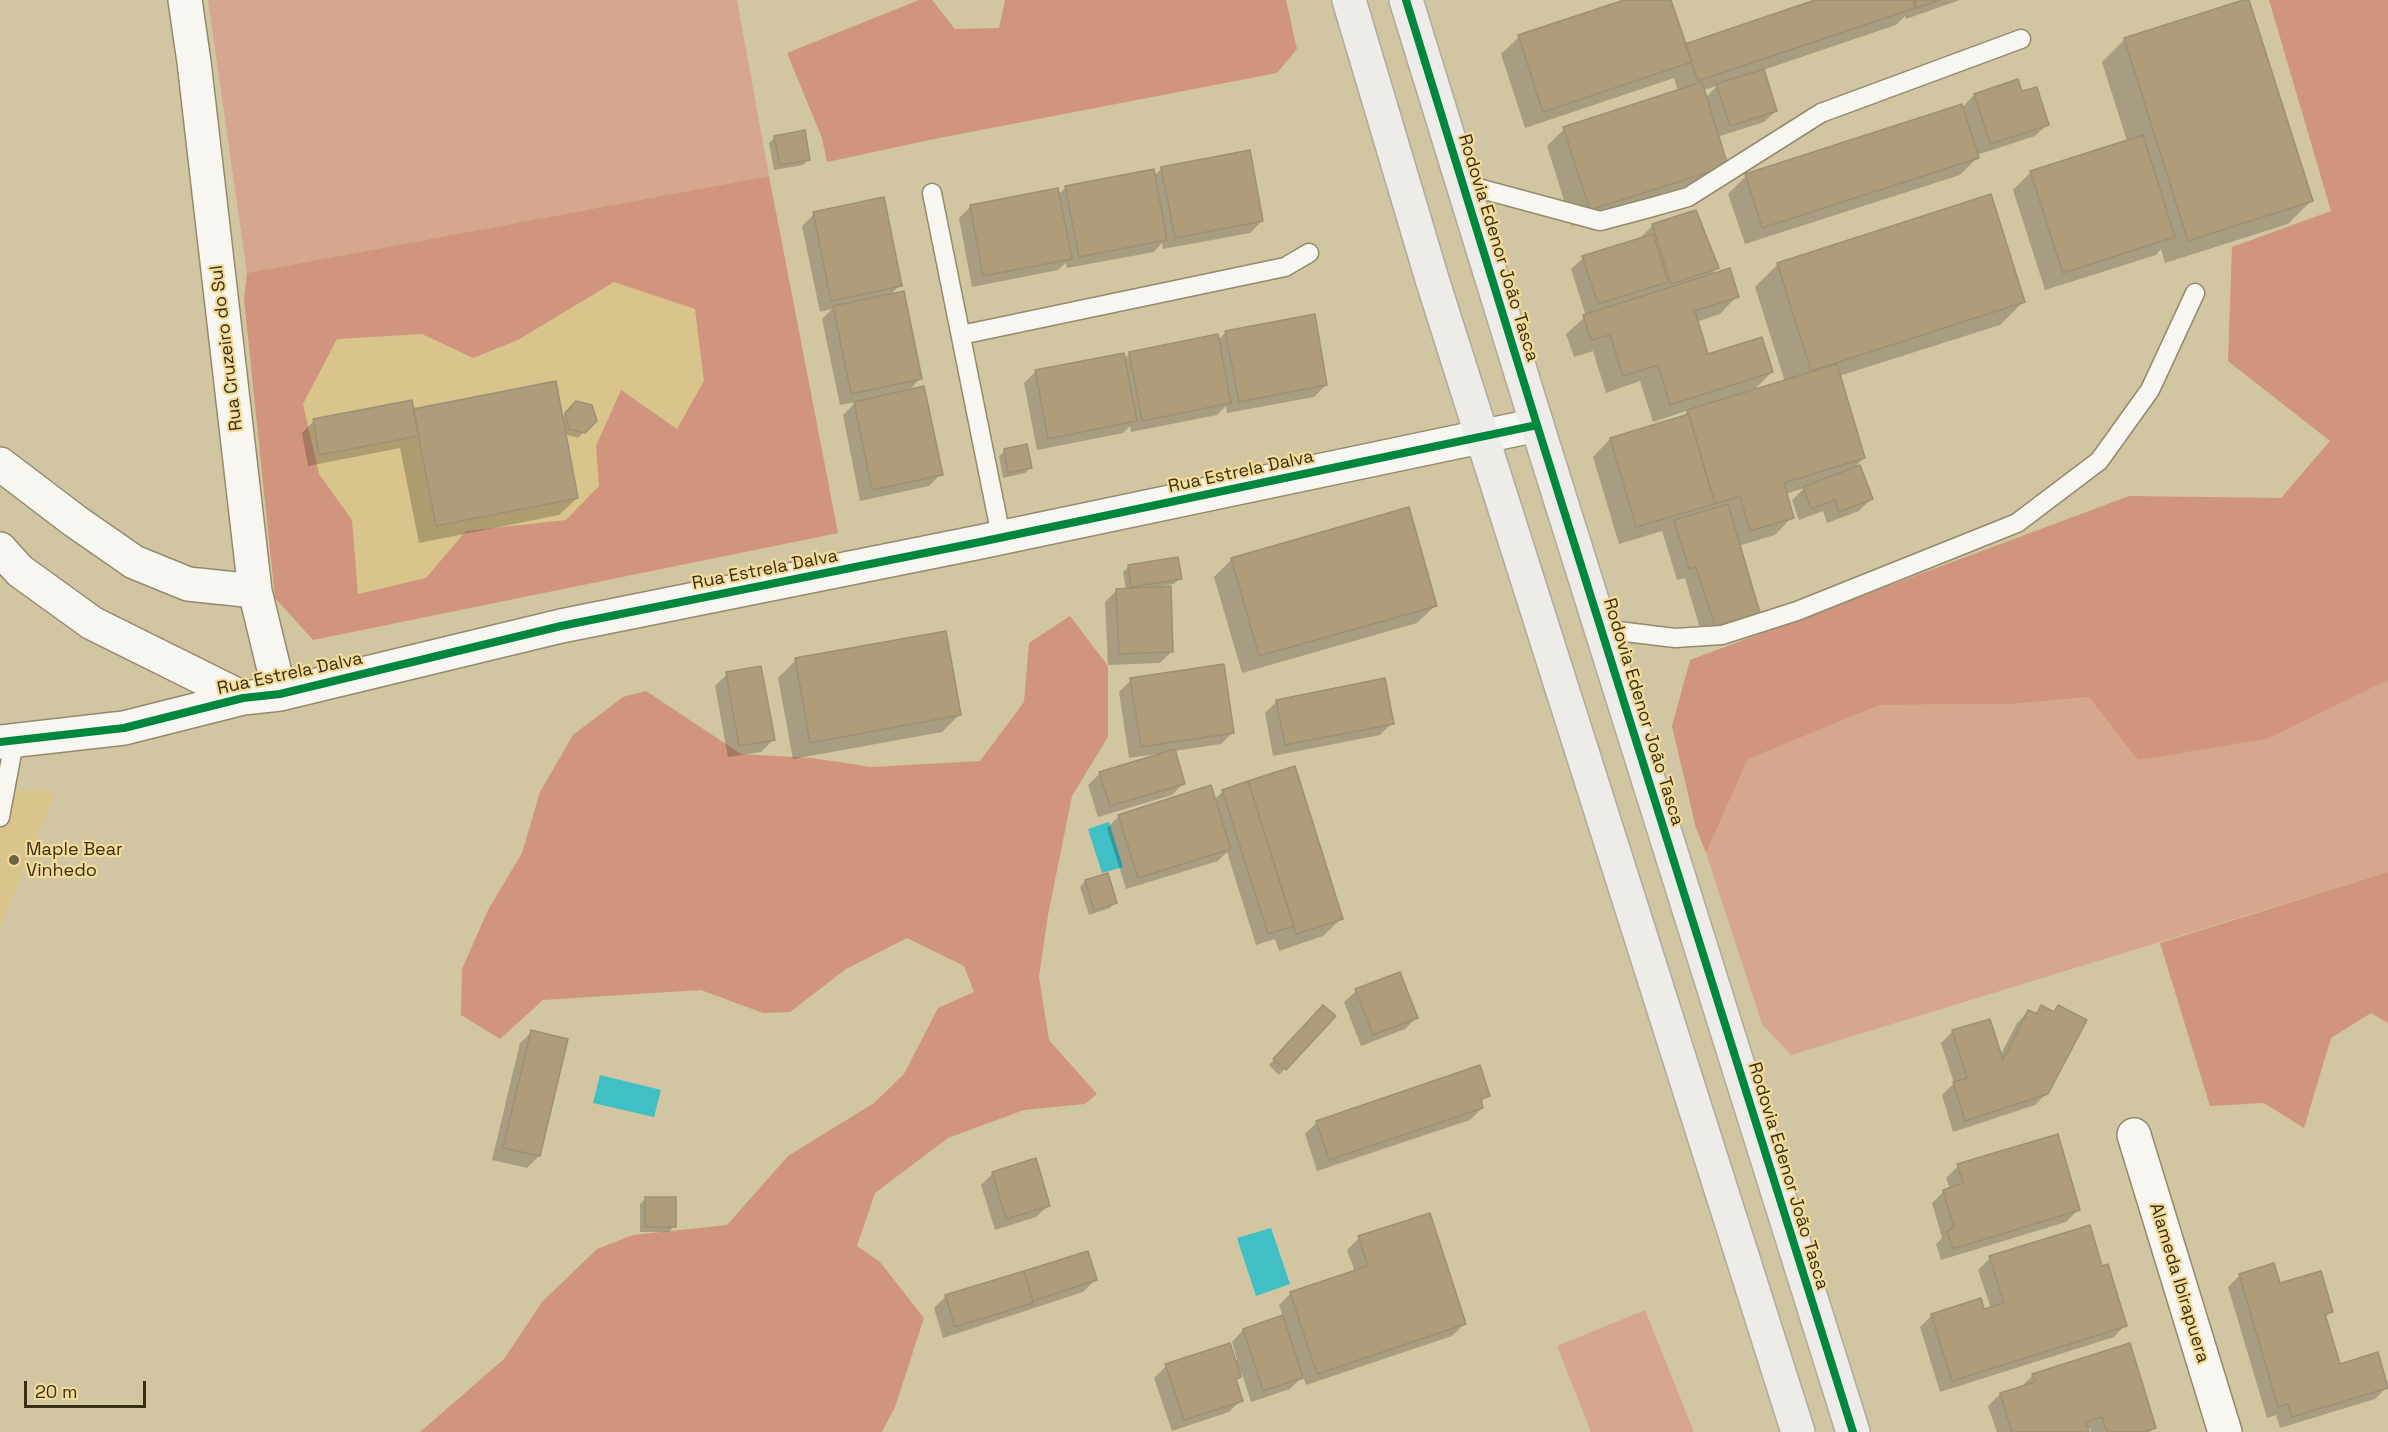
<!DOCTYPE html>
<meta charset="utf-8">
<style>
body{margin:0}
#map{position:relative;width:2388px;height:1432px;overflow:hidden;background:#d2c5a1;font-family:"Space Grotesk",sans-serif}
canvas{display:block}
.scale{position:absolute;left:24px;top:1381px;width:122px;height:27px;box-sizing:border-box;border:3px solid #372e13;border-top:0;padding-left:8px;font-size:18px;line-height:21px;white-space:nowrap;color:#372e13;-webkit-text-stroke:4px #f3dc9a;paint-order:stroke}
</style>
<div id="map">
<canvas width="2388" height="1432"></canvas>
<div class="scale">20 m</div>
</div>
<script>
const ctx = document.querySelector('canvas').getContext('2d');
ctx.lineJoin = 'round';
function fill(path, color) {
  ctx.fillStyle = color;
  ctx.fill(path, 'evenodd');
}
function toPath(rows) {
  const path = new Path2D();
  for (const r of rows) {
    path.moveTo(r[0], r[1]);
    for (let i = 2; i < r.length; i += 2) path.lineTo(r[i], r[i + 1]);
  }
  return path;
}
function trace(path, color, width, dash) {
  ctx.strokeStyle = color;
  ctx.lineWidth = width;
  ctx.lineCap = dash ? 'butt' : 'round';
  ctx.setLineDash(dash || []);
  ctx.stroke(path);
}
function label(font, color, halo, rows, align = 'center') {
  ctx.font = font + ' "Space Grotesk",sans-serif';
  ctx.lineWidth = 4.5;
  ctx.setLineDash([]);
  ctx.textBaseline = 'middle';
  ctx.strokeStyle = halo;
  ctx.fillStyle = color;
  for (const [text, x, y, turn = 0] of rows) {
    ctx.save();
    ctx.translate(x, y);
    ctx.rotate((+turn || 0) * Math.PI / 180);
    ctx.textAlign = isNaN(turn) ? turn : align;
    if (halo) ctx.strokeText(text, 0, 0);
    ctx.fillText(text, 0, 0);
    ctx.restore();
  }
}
fill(toPath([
 [769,176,838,533,313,640,275,598,244,299,247,273],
 [0,789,55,792,0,928]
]), '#d9c48c');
fill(toPath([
 [208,0,737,0,769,176,247,273],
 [2388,680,2388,872,1791,1055,1762,1024,1706,853,1748,759,1880,705,2011,704,2089,697,2270,738],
 [1645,1310,1694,1432,1591,1432,1557,1346]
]), '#d6a68e');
fill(toPath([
 [919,0,932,0,955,29,999,28,1005,0,1286,0,1297,49,1277,73,934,139,827,162,822,138,787,53],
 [2269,0,2388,0,2388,680,2270,738,2138,760,2089,697,2011,704,1880,705,1748,759,1706,853,1696,828,1672,726,1690,660,2129,496,2281,498,2330,441,2228,361,2232,247,2331,211],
 [769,176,838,533,313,640,275,598,244,299,247,273],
 [614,282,695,309,704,381,677,429,621,390,596,446,599,486,566,520,466,531,426,578,358,594,352,520,319,474,303,404,337,339,422,334,473,358,518,340],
 [1070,616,1108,666,1108,737,1072,796,1048,915,1039,977,1049,1040,1097,1094,1085,1104,1024,1110,948,1138,875,1193,857,1246,880,1262,924,1318,895,1407,882,1432,420,1432,504,1359,542,1302,597,1249,633,1235,727,1225,788,1156,874,1103,904,1074,938,1008,974,992,964,966,907,938,846,969,790,1012,763,1013,701,990,543,1000,500,1039,461,1015,462,969,488,910,522,853,540,792,573,735,623,697,646,691,741,754,811,758,872,767,980,761,1024,702,1029,643],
 [2388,872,2388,1023,2371,1013,2331,1038,2304,1128,2264,1103,2210,1106,2160,943]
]), '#d0957c');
fill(toPath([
 [1109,822,1123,867,1102,873,1088,829],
 [600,1075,661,1090,654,1117,593,1103],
 [1271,1228,1290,1284,1256,1296,1237,1238]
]), '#40bfc5');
fill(toPath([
 [1629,0,1670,0,1684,45,1819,0,1960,0,1906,19,1905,16,1896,25,1763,70,1776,111,1764,122,1717,137,1726,165,1709,183,1572,226,1547,146,1564,129,1678,92,1674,78,1525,128,1501,54,1519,37],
 [1717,86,1705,98,1703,90],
 [2125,39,2311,201,2288,224,2165,263,2161,249,2156,255,2045,290,2013,190,2031,172,2127,141,2102,62],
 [2017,81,2021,93,2047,125,2035,136,1977,155,1978,157,1960,175,1745,244,1728,194,1746,176,1962,108,1974,95],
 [775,137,809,159,803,165,774,170,769,143],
 [1162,168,1262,221,1250,233,1163,249,1162,243,1154,252,1067,268,1066,263,1058,270,972,287,959,218,971,206,1058,195,1066,187,1154,176],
 [814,214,900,285,890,295,920,379,908,391,941,474,929,486,860,501,843,415,856,402,840,405,822,319,832,309,820,312,802,226],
 [1653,225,1718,268,1709,276,1737,296,1720,314,1696,322,1707,356,1772,372,1752,392,1785,382,1755,287,1778,264,2023,302,2000,325,1839,376,1864,458,1852,470,1871,499,1859,511,1827,523,1823,511,1799,520,1792,500,1804,488,1786,494,1792,517,1775,535,1738,546,1758,613,1746,625,1703,638,1685,578,1677,580,1662,531,1619,544,1593,457,1610,439,1681,418,1689,410,1653,422,1640,381,1606,393,1593,351,1574,357,1566,334,1586,316,1571,269,1583,258,1642,239,1641,237],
 [1226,332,1326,385,1314,397,1227,413,1226,406,1217,415,1131,432,1130,426,1123,433,1037,450,1024,383,1036,371,1123,360,1130,353,1217,341],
 [577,403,595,420,578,438,564,434,577,498,559,515,419,543,400,448,308,466,302,433,314,421,412,410,561,418],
 [1005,451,1030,468,1025,473,1003,478,999,456],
 [1232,559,1435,606,1417,623,1242,673,1214,577],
 [1129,566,1180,578,1174,584,1161,586,1172,651,1160,663,1108,665,1105,602,1117,590,1126,590,1123,572],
 [796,660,960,714,942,732,793,759,778,678],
 [727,674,773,740,761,752,728,757,715,686],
 [1131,680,1233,732,1221,744,1174,751,1184,783,1172,795,1098,817,1088,785,1100,773,1157,756,1156,754,1129,758,1119,692],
 [1277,701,1392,723,1380,735,1273,756,1265,713],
 [1223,791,1341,919,1323,936,1279,951,1275,939,1256,945,1227,852,1218,861,1126,889,1107,828,1119,816,1214,800],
 [1107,875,1115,902,1110,908,1089,915,1080,887,1085,881],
 [1356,991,1417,1017,1405,1029,1361,1046,1344,1002],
 [2058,1006,2047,1093,2035,1105,1953,1132,1942,1095,1954,1083,1941,1043,1953,1031,2000,1056,2017,1023,2029,1011,2034,1014,2041,1007,2052,1013],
 [1324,1007,1334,1016,1279,1075,1269,1065],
 [532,1032,539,1156,527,1168,492,1160,520,1043],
 [1488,1095,1480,1103,1482,1108,1470,1120,1317,1171,1305,1134,1317,1122],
 [1958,1166,2078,1210,2066,1222,1941,1260,1936,1244,1942,1238,1932,1203,1944,1191,1950,1189,1946,1178],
 [993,1173,1048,1206,1036,1217,995,1230,981,1185],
 [646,1198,674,1226,669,1232,640,1232,640,1204],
 [1359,1238,1464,1324,1452,1336,1306,1385,1303,1376,1290,1389,1251,1402,1242,1374,1235,1381,1241,1400,1229,1412,1172,1431,1154,1378,1166,1366,1237,1360,1232,1342,1243,1330,1283,1317,1279,1305,1291,1293,1355,1272,1347,1250],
 [1087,1252,1095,1280,1083,1292,943,1338,934,1308,946,1296],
 [1990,1258,2101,1268,2125,1325,2114,1337,1940,1392,1920,1327,1932,1315,1991,1308,1978,1270],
 [2240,1275,2279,1285,2332,1311,2324,1318,2339,1366,2387,1387,2375,1399,2280,1428,2276,1415,2267,1418,2228,1287],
 [2033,1375,2155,1428,2150,1432,2091,1432,2090,1428,2086,1429,2087,1432,1997,1432,1988,1406,2000,1394,2020,1388]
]), '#0003');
const building = toPath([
 [1624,0,1671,0,1692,62,1543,112,1518,35,1624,0],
 [1815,0,1913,0,1915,8,1698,81,1685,44,1815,0],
 [1915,0,1940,0,1917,8,1915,0],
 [2243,0,2249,0,2313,201,2188,241,2124,38,2243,0],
 [1764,69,1777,111,1730,126,1716,84,1764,69],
 [2018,79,2022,91,2037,87,2049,125,1990,144,1974,94,2018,79],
 [1702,82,1728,166,1590,210,1563,127,1702,82],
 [1962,104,1979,158,1762,228,1745,174,1962,104],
 [805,130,810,160,780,165,774,136,805,130],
 [2143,135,2175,237,2063,273,2030,171,2143,135],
 [1250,150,1263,221,1175,238,1161,167,1250,150],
 [1154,169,1167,240,1079,257,1065,186,1154,169],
 [1058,188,1072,259,983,276,970,205,1058,188],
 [1991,194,2025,302,1811,371,1777,263,1991,194],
 [884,197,902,286,831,301,813,212,884,197],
 [1696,210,1719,268,1671,284,1652,224,1696,210],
 [1653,234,1668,282,1598,304,1582,256,1653,234],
 [1730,268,1739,297,1695,311,1708,354,1762,337,1773,372,1670,405,1658,365,1623,376,1610,335,1591,340,1583,315,1730,268],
 [904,291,922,379,851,394,833,306,904,291],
 [1315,314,1327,385,1239,402,1225,331,1315,314],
 [1218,334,1231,403,1142,421,1129,352,1218,334],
 [1124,353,1137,421,1048,439,1035,370,1124,353],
 [1837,364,1865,458,1784,483,1794,518,1750,531,1740,496,1715,504,1687,410,1837,364],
 [556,381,578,498,436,526,413,409,556,381],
 [924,386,943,475,872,490,854,402,924,386],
 [412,400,419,436,319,455,313,419,412,400],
 [576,401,592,405,597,421,585,433,569,429,565,413,576,401],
 [1689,414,1715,504,1636,527,1610,438,1689,414],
 [1027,444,1032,468,1008,473,1004,449,1027,444],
 [1860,465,1873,499,1839,512,1835,500,1811,509,1803,487,1860,465],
 [1728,504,1760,613,1715,627,1696,567,1689,569,1674,520,1728,504],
 [1409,507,1437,606,1259,656,1231,558,1409,507],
 [1178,557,1182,579,1131,587,1128,565,1178,557],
 [1171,586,1173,652,1119,654,1116,589,1171,586],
 [946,631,961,715,810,743,795,658,946,631],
 [1224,664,1234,733,1141,747,1130,678,1224,664],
 [761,666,775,740,739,746,726,672,761,666],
 [1385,678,1394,724,1285,745,1276,700,1385,678],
 [1175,749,1185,784,1110,806,1099,772,1175,749],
 [1295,766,1343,919,1296,934,1248,781,1295,766],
 [1248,781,1294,926,1268,934,1222,790,1248,781],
 [1211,785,1231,849,1138,878,1118,815,1211,785],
 [1108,873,1117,903,1094,910,1085,880,1108,873],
 [1400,972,1418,1018,1373,1035,1355,989,1400,972],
 [1323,1005,1336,1016,1286,1070,1273,1059,1323,1005],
 [2041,1005,2054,1012,2058,1005,2087,1020,2048,1094,1965,1121,1953,1082,1967,1078,1952,1030,1990,1019,2003,1060,2028,1010,2037,1014,2041,1005],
 [531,1030,568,1039,540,1156,503,1148,531,1030],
 [1480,1065,1490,1096,1481,1099,1483,1108,1329,1160,1316,1121,1480,1065],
 [2058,1134,2080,1210,1953,1249,1947,1231,1954,1228,1943,1190,1963,1183,1957,1164,2058,1134],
 [1036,1158,1050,1206,1006,1219,992,1172,1036,1158],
 [645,1197,676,1197,676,1227,645,1227,645,1197],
 [1430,1213,1466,1324,1317,1374,1290,1292,1368,1266,1358,1236,1430,1213],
 [2090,1225,2102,1266,2108,1264,2127,1326,1952,1381,1931,1314,1981,1298,1984,1309,2004,1303,1989,1256,2090,1225],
 [1088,1251,1097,1280,1033,1301,1024,1271,1088,1251],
 [2274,1263,2280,1283,2321,1271,2333,1312,2325,1314,2340,1364,2378,1352,2388,1388,2292,1417,2288,1404,2278,1407,2239,1274,2274,1263],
 [1024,1271,1033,1303,955,1327,945,1295,1024,1271],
 [1283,1315,1303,1378,1263,1391,1243,1329,1283,1315],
 [1230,1343,1241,1377,1236,1379,1243,1401,1184,1420,1165,1364,1230,1343],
 [2130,1343,2156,1428,2144,1432,2107,1432,2102,1417,2086,1422,2089,1432,2012,1432,2000,1393,2035,1382,2032,1374,2130,1343]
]);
fill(building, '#ae9c7a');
trace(building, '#9d9076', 1.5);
const service = toPath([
 [1463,184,1600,221,1649,208,1688,197,1821,113,2021,39],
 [932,193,1001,536],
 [961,335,1285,267,1309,253],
 [1601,629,1675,638,1722,635,1797,611,2017,523,2099,461,2150,390,2195,293],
 [0,817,14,742]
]);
const minor = toPath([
 [185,0,194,62,255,591,280,694],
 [0,464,75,521,134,562,188,584,255,591],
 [0,549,20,571,92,623,243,698],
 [0,742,124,728,243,698,280,694,561,626,980,542,1537,425],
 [2134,1135,2225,1432]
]);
const primary = toPath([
 [1349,0,1432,279,1798,1432],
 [1406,0,1537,425,1853,1432]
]);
trace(service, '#938a6d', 21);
trace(minor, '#938a6d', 36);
trace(primary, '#aeaa9d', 36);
trace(service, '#f8f6f1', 18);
trace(minor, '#f8f6f1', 33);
trace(primary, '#edece9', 33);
trace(toPath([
 [1406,0,1537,425,1853,1432],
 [0,742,124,728,243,698,280,694,561,626,980,542,1537,425]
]), '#00873e', 8);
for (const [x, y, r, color] of [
 [14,860,6,"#6d6345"]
]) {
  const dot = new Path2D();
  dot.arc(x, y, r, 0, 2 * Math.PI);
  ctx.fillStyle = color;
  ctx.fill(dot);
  trace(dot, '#f3dc9a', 2);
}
label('18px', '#372e13', '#f3dc9a', [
 ["Rodovia Edenor João Tasca",1498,248,73],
 ["Rua Cruzeiro do Sul",227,348,-97],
 ["Rua Estrela Dalva",1241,472,-12],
 ["Rua Estrela Dalva",765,570,-11],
 ["Rua Estrela Dalva",290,674,-12],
 ["Rodovia Edenor João Tasca",1643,712,73],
 ["Rodovia Edenor João Tasca",1788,1176,73],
 ["Alameda Ibirapuera",2179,1283,73]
]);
label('18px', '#372e13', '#f3dc9a', [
 ["Maple Bear",26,850],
 ["Vinhedo",26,871]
], 'left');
</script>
